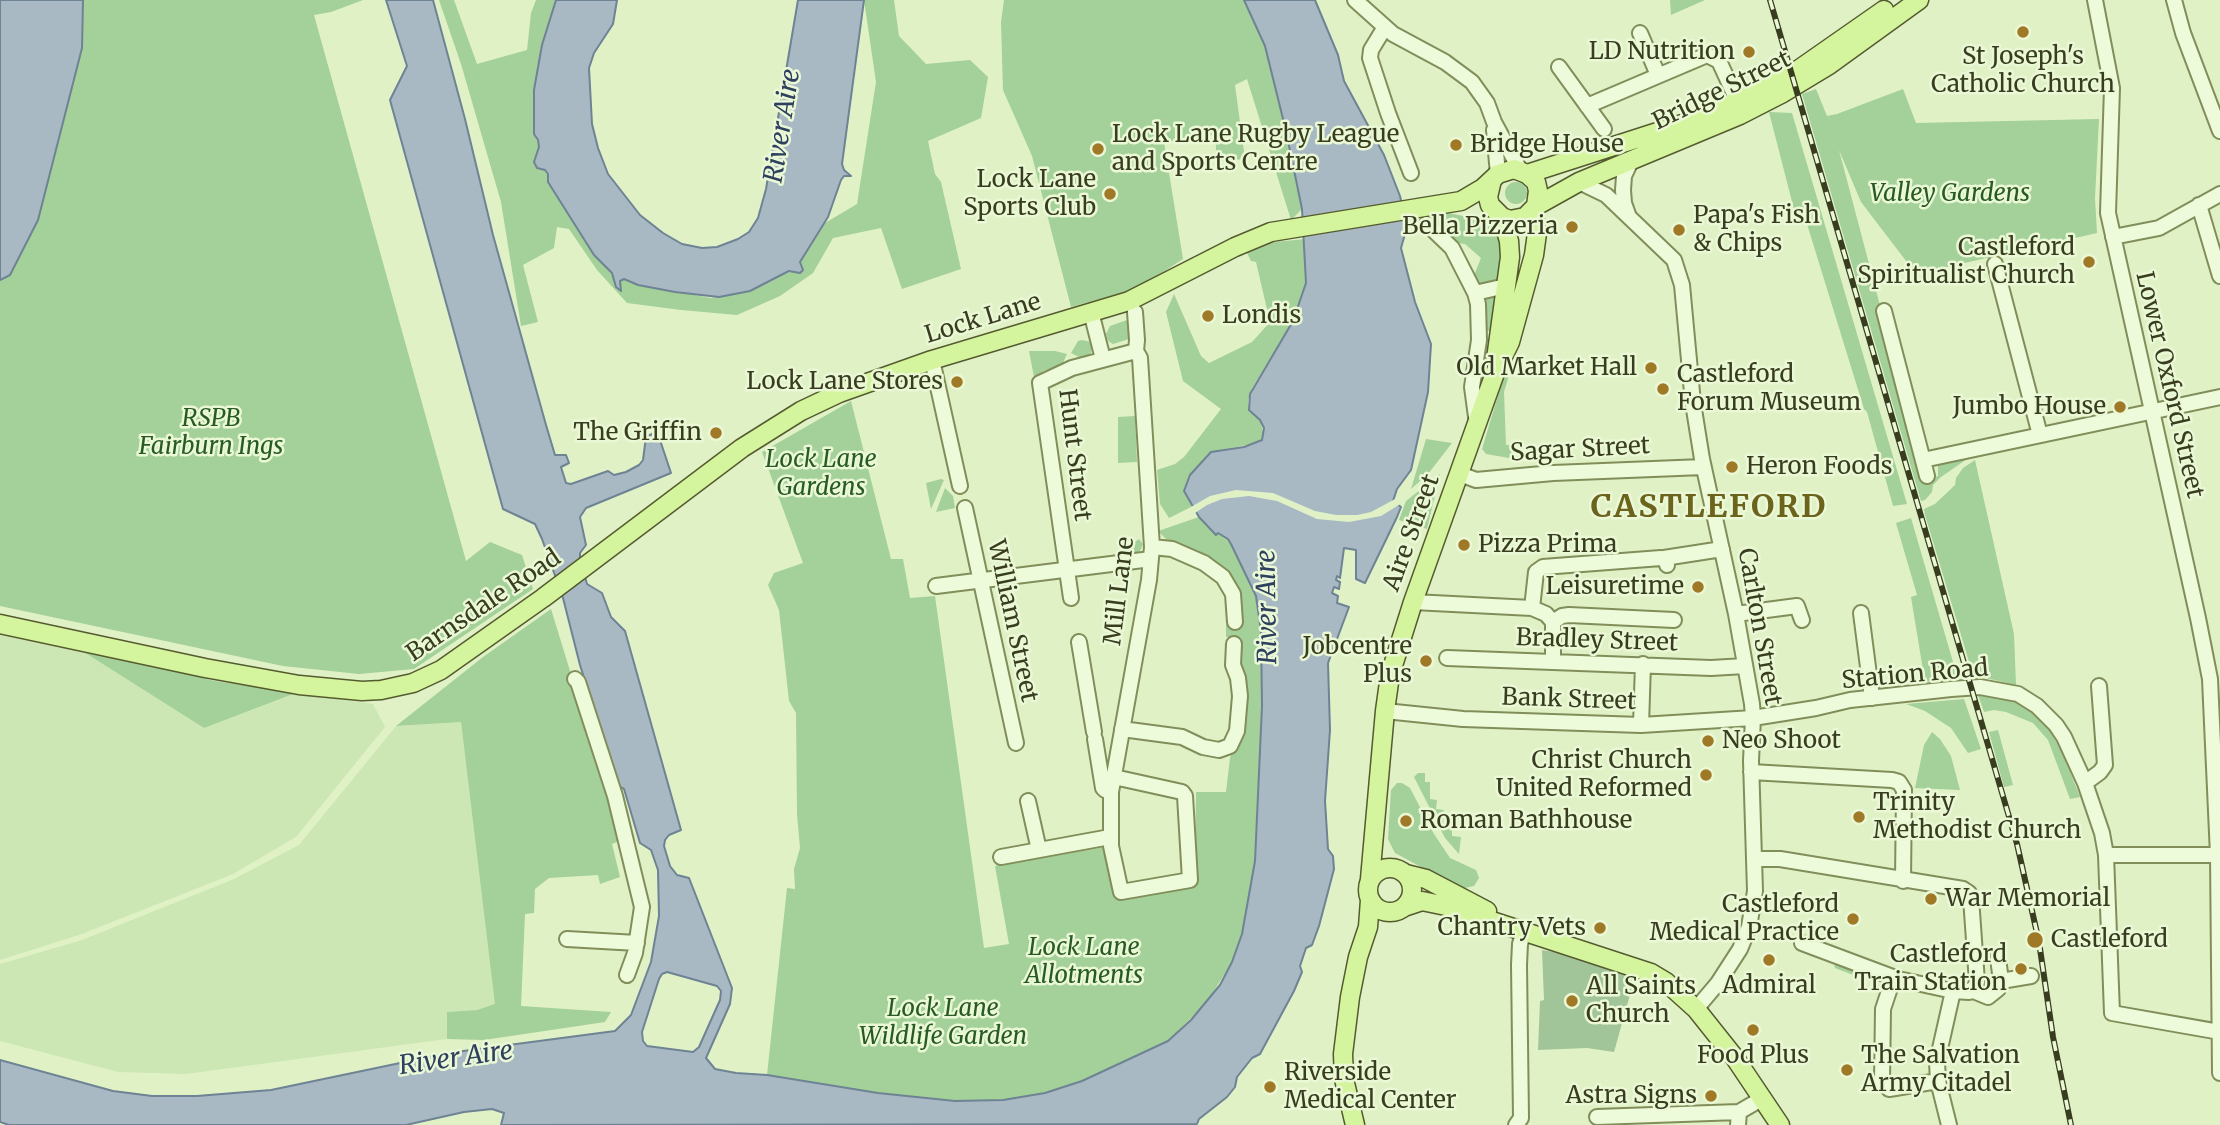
<!DOCTYPE html>
<style>
body{margin:0}
canvas{display:block;background:#e0f1c6}
</style>
<canvas width="2220" height="1125"></canvas>
<script>
const ctx = document.querySelector('canvas').getContext('2d');
ctx.lineJoin = 'round';
function fill(path, color) {
  ctx.fillStyle = color;
  ctx.fill(path, 'evenodd');
}
function toPath(rows) {
  const path = new Path2D();
  for (const r of rows) {
    if (r.length === 3) {
      path.moveTo(r[0] + r[2], r[1]);
      path.arc(r[0], r[1], r[2], 0, 2 * Math.PI);
      continue;
    }
    path.moveTo(r[0], r[1]);
    for (let i = 2; i < r.length; i += 2) path.lineTo(r[i], r[i + 1]);
  }
  return path;
}
function trace(path, color, width, dash) {
  ctx.strokeStyle = color;
  ctx.lineWidth = width;
  ctx.lineCap = dash ? 'butt' : 'round';
  ctx.setLineDash(dash || []);
  ctx.stroke(path);
}
function label(font, color, halo, rows, align = 'center') {
  ctx.font = font + ' Merriweather,serif';
  ctx.lineWidth = 5;
  ctx.setLineDash([]);
  ctx.textBaseline = 'middle';
  ctx.strokeStyle = halo;
  ctx.fillStyle = color;
  for (const [text, x, y, turn = 0] of rows) {
    ctx.save();
    ctx.translate(x, y);
    ctx.rotate((+turn || 0) * Math.PI / 180);
    ctx.textAlign = isNaN(turn) ? turn : align;
    if (halo) ctx.strokeText(text, 0, 0);
    ctx.fillText(text, 0, 0);
    ctx.restore();
  }
}
fill(toPath([
 [0,632,79,649,204,728,297,693,373,704,385,727,296,837,233,874,82,934,0,960],
 [461,722,496,1004,477,1010,447,1012,447,1039,186,1074,118,1072,0,1041,0,964,82,940,234,879,299,845,396,726]
]), '#cce7b3');
fill(toPath([
 [0,0,363,0,331,12,314,15,466,561,490,542,522,555,533,589,414,669,359,674,283,666,0,606],
 [439,0,454,0,477,64,527,50,531,13,536,0,556,0,542,45,534,90,533,128,539,147,534,163,537,168,545,170,549,174,548,182,594,255,612,273,616,288,620,290,620,280,624,279,638,285,711,298,750,291,781,275,794,271,801,267,800,262,803,255,825,223,857,204,876,82,864,0,894,0,899,36,926,64,970,60,988,77,981,118,928,141,935,174,941,182,961,269,902,289,881,228,833,238,813,273,780,296,737,315,681,310,627,303,597,270,569,229,557,227,554,248,523,265,538,322,521,326,501,202,461,64],
 [1004,0,1244,0,1265,46,1286,131,1302,209,1291,220,1247,79,1235,85,1245,159,1217,161,1215,135,1164,142,1183,259,1139,288,1071,307,1032,156,1003,90,1001,22],
 [1670,0,1705,0,1671,15],
 [1816,89,1827,116,1837,114,1903,89,1916,123,2099,119,2095,198,2097,233,1916,274,1861,202,1839,150,1926,480,1938,476,1938,463,1966,454,1967,459,1941,477,1933,485,1932,492,1925,500,1921,501,1802,94],
 [1769,112,1792,113,1907,504,1893,506,1867,412,1864,409,1807,224,1798,225],
 [1516,193,11],
 [1444,212,1482,220,1493,226,1501,234,1503,276,1494,284,1480,285,1475,280,1475,273,1481,258,1465,244,1458,243,1432,222,1430,214],
 [1305,239,1306,283,1301,300,1293,321,1252,388,1248,401,1249,410,1260,420,1264,436,1257,443,1220,450,1190,475,1184,491,1193,506,1169,518,1160,504,1157,470,1175,464,1184,457,1221,409,1183,381,1166,312,1174,294,1201,356,1209,363,1252,342,1270,322,1256,262,1251,261,1246,251,1275,242],
 [1498,294,1494,330,1487,331,1485,297],
 [1130,319,1129,339,1113,344,1108,341,1106,334,1110,326],
 [1082,340,1091,342,1092,346,1091,353,1083,359,1071,353,1078,341],
 [1029,351,1055,351,1067,354,1062,365,1043,371,1035,382],
 [1510,372,1504,392,1506,445,1515,445,1515,459,1486,454,1482,449,1504,375],
 [851,401,891,559,903,559,910,598,935,596,984,948,1009,944,995,866,1111,846,1121,891,1195,879,1196,792,1226,792,1230,758,1240,726,1239,671,1241,638,1226,637,1226,624,1240,624,1236,596,1194,551,1168,541,1158,531,1199,517,1216,534,1218,532,1228,539,1256,596,1261,631,1262,706,1255,861,1242,934,1232,962,1207,1002,1168,1041,1082,1081,1045,1093,1003,1100,955,1101,878,1093,767,1075,787,888,795,889,794,869,800,848,797,814,796,713,789,701,779,610,768,585,774,573,803,563,762,452],
 [1135,416,1137,462,1118,463,1118,417],
 [1426,439,1452,443,1428,474,1411,489],
 [1975,460,2014,634,2016,685,1973,675,1925,515,1924,509,1935,504,1955,485,1956,478,1963,468],
 [1440,474,1427,529,1399,520,1406,501],
 [941,479,944,480,931,509,926,483],
 [945,488,953,496,955,508,936,512],
 [1911,518,1958,679,1959,679,1925,682,1911,597,1917,595,1896,523],
 [1139,539,1143,544,1140,551,1136,554,1125,555,1122,551],
 [551,609,622,840,612,844,620,877,600,884,598,875,549,878,535,889,534,913,525,914,521,1006,611,1012,605,1022,484,1040,447,1039,447,1012,477,1010,495,1004,461,722,396,726,483,657],
 [79,649,215,681,296,693,204,728],
 [1994,693,2013,698,2043,718,2063,754,2080,797,2070,799,2048,740,2033,723,2006,712,1994,710,1984,712,1978,695],
 [1964,699,1981,749,1968,753,1951,728,1925,711,1906,704],
 [1998,730,2013,785,2004,787,1989,732],
 [1932,732,1940,739,1951,756,1960,790,1915,788,1924,745],
 [1418,773,1425,773,1425,782,1430,782,1430,799,1437,800,1436,809,1444,810,1443,825,1452,826,1452,836,1461,837,1459,854,1445,838,1414,777],
 [1397,783,1402,783,1410,788,1434,834,1450,858,1476,870,1479,878,1474,886,1465,888,1458,887,1395,853,1388,839,1391,790],
 [1841,959,1874,972,1874,977,1869,981,1835,968,1834,963]
]), '#a4d099');
fill(toPath([
 [1542,950,1566,954,1635,977,1614,1052,1587,1048,1538,1050,1540,1001,1544,1000]
]), '#a1c598');
const water = toPath([
 [0,0,83,0,82,48,38,220,10,275,0,280,0,0],
 [386,0,433,0,465,119,493,235,546,425,555,455,566,455,569,463,561,467,566,483,571,484,608,471,614,475,626,472,639,465,643,460,646,437,654,433,660,440,671,473,586,508,580,517,586,545,580,553,580,559,587,584,602,593,611,617,625,631,681,830,669,835,665,840,664,846,670,866,677,875,689,878,732,988,730,1004,706,1058,715,1069,736,1073,767,1075,878,1093,955,1101,1003,1100,1045,1093,1082,1081,1168,1041,1191,1020,1220,985,1232,962,1242,934,1255,861,1262,706,1261,631,1256,596,1231,544,1228,539,1218,533,1216,535,1199,517,1184,491,1190,475,1211,452,1244,447,1262,440,1264,428,1260,420,1249,410,1250,394,1293,321,1306,283,1302,209,1286,131,1265,46,1244,0,1315,0,1338,55,1344,81,1384,155,1400,196,1407,227,1401,248,1415,302,1431,344,1428,392,1411,470,1397,489,1393,501,1401,507,1397,517,1365,583,1356,579,1356,550,1344,548,1340,578,1337,576,1336,580,1340,582,1339,589,1334,587,1332,593,1338,596,1337,603,1349,607,1328,663,1330,730,1325,801,1328,849,1333,856,1334,869,1319,926,1312,945,1306,948,1300,966,1302,972,1294,991,1260,1054,1252,1058,1237,1077,1235,1087,1227,1097,1199,1119,1197,1124,501,1125,504,1113,492,1109,464,1112,406,1125,9,1125,0,1122,0,1060,113,1091,152,1096,197,1096,271,1090,448,1053,615,1031,631,1015,651,962,659,916,658,870,651,850,640,843,624,789,618,786,580,665,563,598,542,539,535,524,503,509,390,100,407,66,386,0],
 [667,972,717,986,721,991,720,1000,699,1047,693,1052,647,1046,643,1041,642,1032,659,979,662,974,667,972],
 [556,0,617,0,613,24,594,53,589,68,592,124,598,148,608,174,640,215,663,233,682,244,702,248,717,247,738,239,749,232,758,218,766,189,798,0,864,0,842,164,844,170,851,176,844,176,841,180,828,217,800,262,803,270,800,273,789,271,781,275,750,291,719,297,675,292,638,285,624,279,620,281,621,291,616,287,612,273,594,255,548,182,548,174,545,170,537,168,534,162,539,147,538,140,534,134,534,90,542,45,556,0]
]);
fill(water, '#a8b9c4');
trace(water, '#6e8394', 2);
fill(toPath([
 [1236,490,1273,493,1315,511,1336,515,1357,515,1371,512,1397,498,1402,503,1381,516,1349,522,1317,519,1277,501,1249,496,1222,499,1207,505,1195,513,1191,507,1210,496]
]), '#e0f1c6');
const minor = toPath([
 [1355,0,1393,34,1445,62,1472,82,1487,103,1494,122,1520,170],
 [2095,0,2112,88,2108,213,2198,618,2210,679,2218,855,2220,1073],
 [2174,0,2183,33,2220,131],
 [1385,27,1371,50,1370,58,1388,113,1411,173],
 [1640,33,1658,75],
 [1559,67,1604,129],
 [1587,106,1707,55,1719,61,1737,100,1739,110],
 [1494,130,1498,174],
 [1579,182,1606,195,1674,260,1682,285,1693,403,1702,459,1736,614,1752,704,1753,718,1751,761,1755,891,1749,927,1740,949,1718,983,1696,1009],
 [2199,205,2220,276],
 [1629,217,1624,203,1623,190,1624,176,1631,161],
 [1427,224,1452,248,1475,293,1478,304,1479,340,1472,387,1477,424],
 [2113,237,2159,228,2220,194],
 [1995,264,2040,435],
 [1475,293,1506,286],
 [1884,311,1927,476],
 [1091,312,1103,359],
 [932,360,960,486],
 [1923,460,2220,397],
 [1460,474,1476,480,1553,473,1703,467],
 [965,508,1016,743],
 [1152,547,1172,549,1204,563,1223,577,1233,594,1235,622],
 [1664,558,1722,549],
 [936,586,1151,559],
 [1071,598,1040,383,1072,368,1136,351],
 [1413,602,1532,608,1546,614,1553,622,1562,616,1569,615,1674,620],
 [1532,608,1536,572,1543,567,1661,558,1666,560,1667,565],
 [1861,613,1872,698],
 [1736,614,1797,606,1802,620],
 [1553,622,1553,662],
 [1079,642,1094,732],
 [1447,658,1711,668,1745,666],
 [575,679,578,682,615,796,642,907,635,953,627,975],
 [1385,711,1463,719,1641,725,1753,718,1816,708,1850,700,1951,689,1980,687,2018,694,2037,706,2056,725,2064,737,2085,783,2102,833,2106,855,2112,1013,2220,1032],
 [1641,725,1643,664],
 [1122,729,1182,737,1203,747,1219,750,1230,746,1237,731,1240,696,1238,678,1233,665,1234,644],
 [1095,739,1103,788,1105,790,1111,792],
 [1751,772,1892,780,1899,782,1904,790,1903,881],
 [1114,777,1182,792,1185,796,1190,880,1121,892,1111,846,1111,792,1149,580,1152,547,1140,358,1136,351,1137,340,1135,312],
 [2085,783,2100,772,2105,765,2099,686],
 [1028,801,1039,850],
 [2106,855,2218,855],
 [1001,857,1110,837],
 [1754,859,1780,859,1963,889,1969,893,1971,898,1977,982,1975,987,1969,992,1953,991,1898,979,1802,943],
 [567,939,637,943],
 [1898,979,1892,982,1883,1009,1882,1081,1889,1089,1938,1081],
 [2001,981,2031,976],
 [1971,990,1988,997,1998,989,2001,981,1998,958],
 [1597,1117,1739,1112],
 [1516,1125,1521,1118,1519,965,1520,944,1524,931],
 [1738,1125,1739,1112,1763,1098],
 [1949,1125,1938,1081,1937,1062,1953,991]
]);
const major = toPath([
 [1527,174,1704,117,1798,70,1884,10],
 [1536,206,1579,182,1740,115,1781,94,1829,65,1919,0],
 [1496,359,1510,257,1509,241,1502,217],
 [0,624,205,668,299,685,362,691,381,690,413,683,441,670,543,598,742,448,801,411,839,393,932,360,1129,301,1235,247,1271,232,1461,201,1483,188,1498,174,1514,169,1527,174,1536,182,1538,191,1536,206,1525,217,1510,220,1502,217,1490,205,1488,197,1492,180],
 [1390,890,22],
 [1406,874,1426,879,1487,911],
 [1370,879,1385,711,1390,675,1413,602,1495,373,1510,342,1534,255,1537,233,1533,210],
 [1404,907,1422,901,1446,906,1651,973,1666,982,1696,1009,1735,1058,1780,1125],
 [1355,1125,1344,1079,1343,1054,1350,997,1358,957,1368,927,1370,900]
]);
trace(minor, '#828e5a', 18);
trace(major, '#555b2f', 21);
trace(minor, '#eefbda', 14);
trace(major, '#d4f59d', 18);
const rail = toPath([
 [1770,0,2017,844,2039,942,2053,1037,2071,1125]
]);
trace(rail, '#383d1f', 6);
trace(rail, '#eaf8d6', 3.5, [10]);
for (const [x, y, r, color] of [
 [2023,32,7,"#a07927"],
 [1749,52,7,"#a07927"],
 [1456,145,7,"#a07927"],
 [1098,149,7,"#a07927"],
 [1110,194,7,"#a07927"],
 [1572,227,7,"#a07927"],
 [1679,230,7,"#a07927"],
 [2089,262,7,"#a07927"],
 [1208,316,7,"#a07927"],
 [1651,368,7,"#a07927"],
 [957,382,7,"#a07927"],
 [1663,389,7,"#a07927"],
 [2120,407,7,"#a07927"],
 [716,433,7,"#a07927"],
 [1732,467,7,"#a07927"],
 [1464,545,7,"#a07927"],
 [1698,587,7,"#a07927"],
 [1426,661,7,"#a07927"],
 [1708,741,7,"#a07927"],
 [1706,775,7,"#a07927"],
 [1859,817,7,"#a07927"],
 [1406,821,7,"#a07927"],
 [1931,899,7,"#a07927"],
 [1853,919,7,"#a07927"],
 [1600,928,7,"#a07927"],
 [2035,940,9,"#a07927"],
 [1769,960,7,"#a07927"],
 [2021,969,7,"#a07927"],
 [1572,1001,7,"#a07927"],
 [1753,1030,7,"#a07927"],
 [1847,1070,7,"#a07927"],
 [1270,1087,7,"#a07927"],
 [1711,1096,7,"#a07927"]
]) {
  const dot = new Path2D();
  dot.arc(x, y, r, 0, 2 * Math.PI);
  ctx.fillStyle = color;
  ctx.fill(dot);
  trace(dot, '#eaf8d6', 2.5);
}
label('24px', '#383d1f', '#eaf8d6', [
 ["LD Nutrition",1735,52],
 ["St Joseph's",2023,57,"center"],
 ["Catholic Church",2023,85,"center"],
 ["Lock Lane Rugby League",1112,135,"left"],
 ["and Sports Centre",1112,163,"left"],
 ["Bridge House",1470,145,"left"],
 ["Lock Lane",1096,180],
 ["Sports Club",1096,208],
 ["Papa's Fish",1693,216,"left"],
 ["& Chips",1693,244,"left"],
 ["Bella Pizzeria",1558,227],
 ["Castleford",2075,248],
 ["Spiritualist Church",2075,276],
 ["Londis",1222,316,"left"],
 ["Old Market Hall",1637,368],
 ["Castleford",1677,375,"left"],
 ["Forum Museum",1677,403,"left"],
 ["Lock Lane Stores",943,382],
 ["Jumbo House",2106,407],
 ["The Griffin",702,433],
 ["Heron Foods",1746,467,"left"],
 ["Pizza Prima",1478,545,"left"],
 ["Leisuretime",1684,587],
 ["Jobcentre",1412,647],
 ["Plus",1412,675],
 ["Neo Shoot",1722,741,"left"],
 ["Christ Church",1692,761],
 ["United Reformed",1692,789],
 ["Trinity",1873,803,"left"],
 ["Methodist Church",1873,831,"left"],
 ["Roman Bathhouse",1420,821,"left"],
 ["War Memorial",1945,899,"left"],
 ["Castleford",1839,905],
 ["Medical Practice",1839,933],
 ["Chantry Vets",1586,928],
 ["Castleford",2051,940,"left"],
 ["Castleford",2007,955],
 ["Train Station",2007,983],
 ["Admiral",1769,986,"center"],
 ["All Saints",1586,987,"left"],
 ["Church",1586,1015,"left"],
 ["Food Plus",1753,1056,"center"],
 ["The Salvation",1861,1056,"left"],
 ["Army Citadel",1861,1084,"left"],
 ["Riverside",1284,1073,"left"],
 ["Medical Center",1284,1101,"left"],
 ["Astra Signs",1697,1096]
], 'right');
label('24px', '#383d1f', '#eaf8d6', [
 ["Bridge Street",1722,91,-26],
 ["Lock Lane",983,319,-17],
 ["Lower Oxford Street",2169,385,77],
 ["Sagar Street",1580,450,-3],
 ["Hunt Street",1074,455,83],
 ["Aire Street",1412,533,-70],
 ["Mill Lane",1120,591,-83],
 ["Barnsdale Road",484,606,-34],
 ["William Street",1012,621,78],
 ["Carlton Street",1759,627,80],
 ["Bradley Street",1597,641,2],
 ["Station Road",1915,675,-5],
 ["Bank Street",1569,700,2]
]);
label('italic 24px', '#285b24', '#eaf8d6', [
 ["Valley Gardens",1950,194],
 ["RSPB",211,419],
 ["Fairburn Ings",211,447],
 ["Lock Lane",821,460],
 ["Gardens",821,488],
 ["Lock Lane",1084,948],
 ["Allotments",1084,976],
 ["Lock Lane",943,1009],
 ["Wildlife Garden",943,1037]
]);
label('italic 26px', '#2d405e', '#eaf8d6', [
 ["River Aire",783,126,-81],
 ["River Aire",1268,607,-91],
 ["River Aire",456,1059,-8]
]);
ctx.letterSpacing = '2px';
label('bold 32px', '#6c641c', '#eaf8d6', [
 ["CASTLEFORD",1709,508]
]);
ctx.letterSpacing = '0px';
</script>
